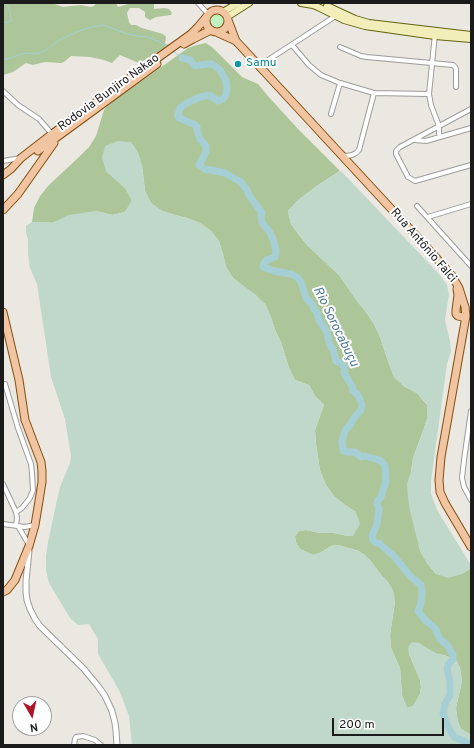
<!DOCTYPE html>
<meta charset="utf-8">
<style>
body{margin:0}
#map{position:relative;width:474px;height:748px;overflow:hidden;background:#ebe7e1;font-family:Overpass,sans-serif}
canvas{display:block}
.frame{position:absolute;inset:0;border:4px solid #1b1b1b;pointer-events:none}
.north{position:absolute;left:12px;top:696px;width:40px;height:40px;box-sizing:border-box;background:#fff;border:1px solid #a4a4a4;border-radius:50%;rotate:171deg;font-size:11px;font-weight:700;line-height:16px;text-align:center;color:#1b1b1b}
.north::after{content:'';display:block;margin:auto;width:14px;height:18px;background:#b01527;clip-path:polygon(50% 0,100% 100%,50% 72%,0 100%)}
.scale{position:absolute;left:332px;top:718px;width:112px;height:18px;box-sizing:border-box;border:2px solid #1b1b1b;border-top:0;padding-left:5px;font-size:12px;line-height:14px;white-space:nowrap;color:#1b1b1b;-webkit-text-stroke:3px #fff;paint-order:stroke}
</style>
<div id="map">
<canvas width="474" height="748"></canvas>
<div class="frame"></div>
<div class="north">N</div>
<div class="scale">200 m</div>
</div>
<script>
const ctx = document.querySelector('canvas').getContext('2d');
ctx.lineJoin = 'round';
function fill(path, color) {
  ctx.fillStyle = color;
  ctx.fill(path, 'evenodd');
}
function toPath(rows) {
  const path = new Path2D();
  for (const r of rows) {
    if (r.length === 3) {
      path.moveTo(r[0] + r[2], r[1]);
      path.arc(r[0], r[1], r[2], 0, 2 * Math.PI);
      continue;
    }
    path.moveTo(r[0], r[1]);
    for (let i = 2; i < r.length; i += 2) path.lineTo(r[i], r[i + 1]);
  }
  return path;
}
function trace(path, color, width, dash) {
  ctx.strokeStyle = color;
  ctx.lineWidth = width;
  ctx.lineCap = dash ? 'butt' : 'round';
  ctx.setLineDash(dash || []);
  ctx.stroke(path);
}
function label(font, color, halo, rows, align = 'center') {
  ctx.font = font + ' Overpass,sans-serif';
  ctx.lineWidth = 4;
  ctx.setLineDash([]);
  ctx.textBaseline = 'middle';
  ctx.strokeStyle = halo;
  ctx.fillStyle = color;
  for (const [text, x, y, turn = 0] of rows) {
    ctx.save();
    ctx.translate(x, y);
    ctx.rotate((+turn || 0) * Math.PI / 180);
    ctx.textAlign = isNaN(turn) ? turn : align;
    if (halo) ctx.strokeText(text, 0, 0);
    ctx.fillText(text, 0, 0);
    ctx.restore();
  }
}
fill(toPath([
 [3,3,52,3,63,7,71,6,81,5,91,7,94,6,96,3,116,3,118,7,131,3,154,3,154,9,164,8,169,9,172,13,171,15,156,17,150,20,145,17,145,12,139,8,130,8,127,13,129,22,131,25,136,25,142,28,163,34,166,37,165,44,171,45,166,50,147,59,143,62,139,63,120,55,112,63,104,60,90,57,71,56,64,62,61,63,45,62,33,65,26,63,13,72,3,75],
 [206,43,213,48,242,77,258,84,267,95,299,130,340,171,318,185,297,201,288,211,291,224,299,235,308,246,339,275,357,301,366,312,374,324,380,337,389,364,394,377,405,387,417,393,427,405,427,419,423,431,413,458,411,471,420,551,427,563,436,574,462,574,471,568,471,735,461,729,458,722,457,716,456,708,462,681,460,668,456,660,444,655,437,654,431,651,409,654,420,680,421,687,420,694,413,706,407,708,402,695,400,668,391,648,390,635,395,602,388,582,382,576,370,560,359,551,338,545,331,546,320,553,313,555,300,549,296,543,295,536,299,531,306,530,320,533,334,533,348,536,356,512,345,505,334,496,326,485,320,470,316,444,315,430,324,405,315,396,309,385,295,380,289,368,281,342,275,330,271,317,265,304,233,278,226,267,223,254,219,241,211,231,200,223,187,218,175,215,162,211,151,203,145,191,142,165,106,171,126,189,132,201,125,212,112,215,96,211,52,223,46,222,32,222,34,208,40,196,49,185,79,157,89,147,96,136,104,110,108,105,188,48,197,45]
]), '#acc69a');
fill(toPath([
 [118,141,131,142,138,152,142,165,145,191,151,203,162,211,175,215,187,218,200,223,211,231,219,241,223,254,226,267,233,278,256,295,265,304,271,317,275,330,281,342,289,368,295,380,309,385,315,396,324,405,315,430,316,444,320,470,326,485,334,496,345,505,356,512,360,524,353,536,348,536,334,533,320,533,306,530,299,531,295,536,296,543,300,549,313,555,320,553,331,546,338,545,359,551,365,555,370,560,382,576,388,582,392,588,394,594,395,602,394,608,390,635,391,648,400,668,402,695,407,708,413,706,420,694,421,687,420,680,409,654,408,647,412,642,419,643,437,654,444,655,456,660,460,668,462,681,456,708,457,716,458,722,461,729,471,735,471,745,132,745,129,716,119,690,98,654,98,639,89,624,78,625,70,618,49,583,46,570,46,556,48,542,57,500,60,487,70,463,71,456,65,419,51,377,37,284,30,268,28,254,28,240,26,233,26,226,32,222,46,222,52,223,69,215,96,211,112,215,125,212,132,201,126,189,106,171,102,158,105,146],
 [341,171,440,275,447,285,449,295,445,319,447,329,450,341,451,351,447,364,431,481,431,494,437,510,471,565,471,568,462,574,448,578,436,574,427,563,420,551,410,511,408,498,407,484,411,471,413,458,423,431,427,419,427,405,426,403,417,393,405,387,394,377,389,364,380,337,374,324,366,312,357,301,339,275,308,246,291,224,288,211,297,201,318,185]
]), '#c0d8ca');
fill(toPath([
 [217,22,8]
]), '#c3f2c1');
trace(toPath([
 [3,21,7,23,12,20,7,3],
 [173,51,182,58],
 [3,59,7,59,25,53,38,54,49,48,61,39,77,32,91,27,104,25,124,33,137,36,148,37,160,42,167,47]
]), '#a6cfd5', 1);
trace(toPath([
 [182,58,190,60,195,66,207,64,212,64,220,70,226,81,227,89,226,95,223,99,218,101,209,95,200,97,185,104,180,108,178,114,178,117,188,122,194,124,197,127,197,130,200,139,206,146,206,152,199,165,206,170,211,170,225,173,241,182,247,190,249,195,262,213,261,217,262,223,269,231,273,239,276,251,275,257,267,260,264,263,263,267,274,271,291,274,298,278,301,282,306,298,312,304,314,309,317,313,319,320,327,332,329,342,331,347,333,349,336,361,342,364,345,368,344,373,352,386,353,391,357,394,360,399,362,405,361,410,353,419,350,425,345,431,342,441,343,451,346,452,355,452,361,457,365,456,379,460,382,462,385,466,386,481,381,497,378,500,377,504,379,509,378,516,377,524,372,536,373,540,376,543,379,543,390,553,393,555,410,576,421,585,422,591,422,597,420,606,418,611,426,621,435,628,440,639,447,645,453,655,453,659,448,665,447,669,450,681,450,695,445,704,443,714,447,725,454,737,471,744]
]), '#a6cfd5', 7);
const minor = toPath([
 [198,3,209,15],
 [435,34,429,94,431,105,439,126,439,133,440,137],
 [292,45,309,65,321,75,340,83,374,93,429,94],
 [340,47,361,56,367,57,453,65,455,67,456,69,456,87],
 [259,66,337,15],
 [3,91,18,105,39,119,52,134],
 [471,109,400,147,396,151,396,154,408,177,415,181,471,165],
 [331,114,340,83],
 [415,140,426,141,471,128],
 [342,155,347,156,352,155,356,153,359,150,374,93],
 [3,161,21,158],
 [417,206,471,266],
 [428,217,471,204],
 [5,384,18,428,31,464,32,473,33,490,30,498,22,508,16,512],
 [471,411,464,460,462,478,464,487,471,500],
 [3,484,16,512,17,518,16,525],
 [3,524,25,527,35,525],
 [18,526,29,545],
 [74,745,75,739,76,737,83,736,95,740,101,745]
]);
const tertiary = toPath([
 [29,551,26,581,26,592,27,600,30,609,35,619,40,626,84,669,98,686,105,696,112,711,115,723,116,731,117,745]
]);
const secondary = toPath([
 [301,3,313,5,318,7,344,20,365,26,435,36,471,39],
 [327,6,355,19,369,23,471,35],
 [223,12,238,3],
 [227,17,249,3]
]);
const primary = toPath([
 [217,21,11],
 [228,20,236,41,432,253,452,276,459,288,465,307,466,316,441,457,439,480,440,492,445,503,471,547],
 [216,32,236,41],
 [184,44,193,39,211,30],
 [38,151,157,64],
 [3,175,11,169,21,158,52,134,191,34,198,27,207,16],
 [3,210,18,194,54,143],
 [457,289,458,295,456,310,456,314,458,316,462,317,466,316],
 [3,312,19,380,25,420,41,462,42,471,42,482,39,501,35,525,29,546,15,580,7,590,3,592]
]);
trace(minor, '#9c9c9c', 6);
trace(tertiary, '#9c9c9c', 7);
trace(secondary, '#636310', 8);
trace(primary, '#824f10', 9);
trace(minor, '#fff', 4);
trace(tertiary, '#fff', 5);
trace(secondary, '#f1eeb9', 6);
trace(primary, '#f1c5a1', 7);
for (const [x, y, r, color] of [
 [238,64,4,"#0f9aa8"]
]) {
  const dot = new Path2D();
  dot.arc(x, y, r, 0, 2 * Math.PI);
  ctx.fillStyle = color;
  ctx.fill(dot);
  trace(dot, '#fff', 1.5);
}
label('12px', '#0d838f', '#fff', [
 ["Samu",246,64]
], 'left');
label('12px', '#1b1b1b', '#fff', [
 ["Rodovia Bunjiro Nakao",109,93,-36],
 ["Rua Antônio Falci",423,246,49]
]);
label('italic 13px', '#507b98', '#fff', [
 ["Rio Sorocabuçu",335,327,64]
]);
</script>
